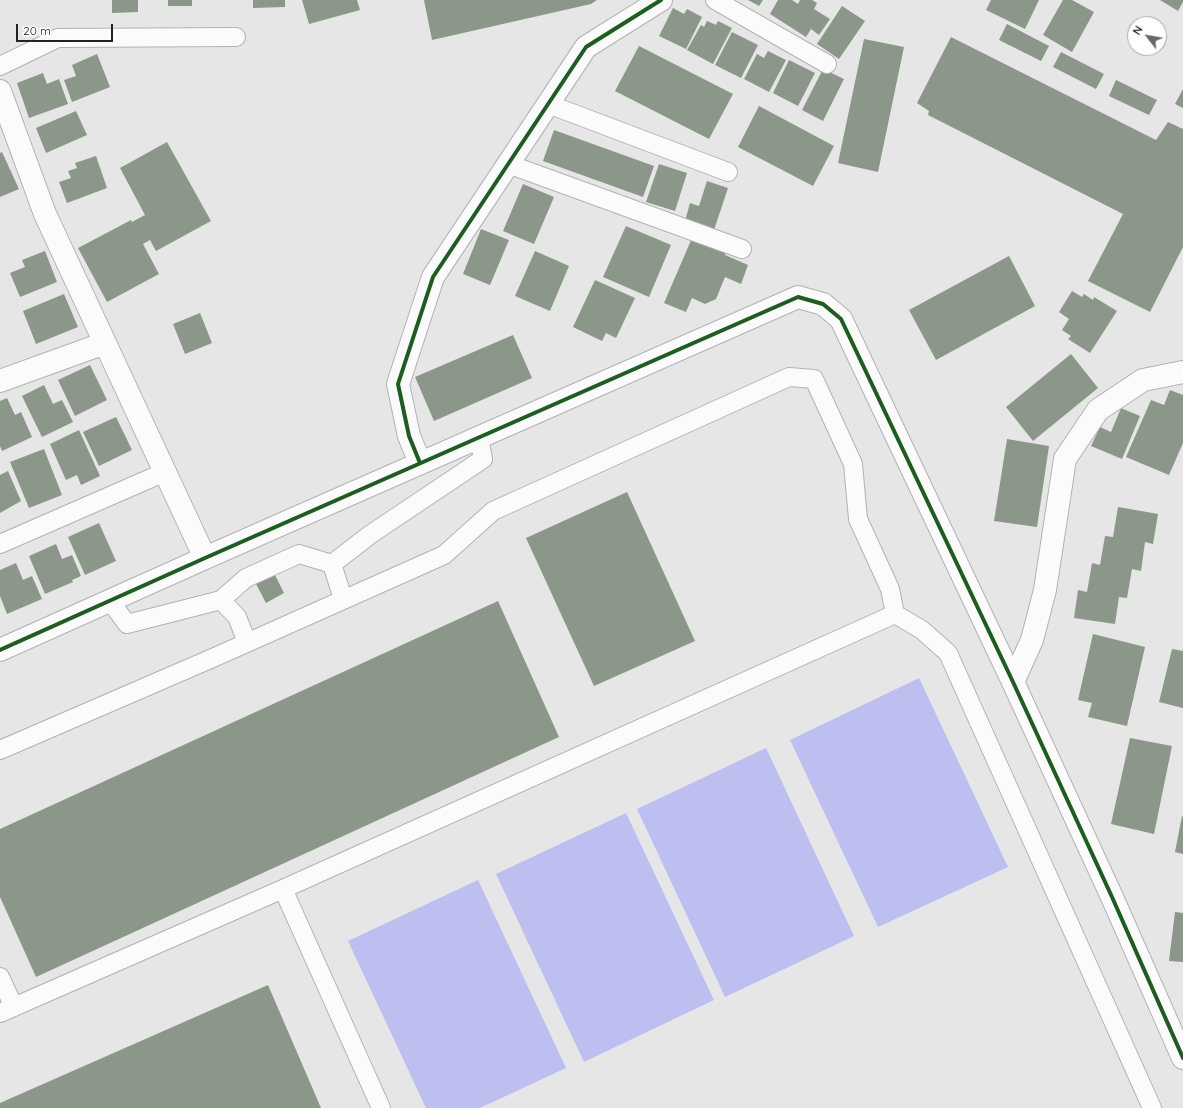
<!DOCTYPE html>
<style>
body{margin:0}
#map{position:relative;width:1183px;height:1108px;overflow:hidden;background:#e5e6e5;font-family:Quicksand,sans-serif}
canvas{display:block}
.north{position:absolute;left:1127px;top:16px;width:40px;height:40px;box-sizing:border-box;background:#fff;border:1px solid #a6a7a6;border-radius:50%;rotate:301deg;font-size:11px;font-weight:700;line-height:16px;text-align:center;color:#212221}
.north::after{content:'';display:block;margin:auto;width:14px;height:18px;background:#666766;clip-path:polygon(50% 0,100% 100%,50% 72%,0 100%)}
.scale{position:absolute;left:16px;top:24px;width:97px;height:18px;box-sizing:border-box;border:2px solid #212221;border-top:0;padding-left:5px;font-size:12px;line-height:14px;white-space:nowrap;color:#212221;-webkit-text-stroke:3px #fff;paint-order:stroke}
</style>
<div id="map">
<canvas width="1183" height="1108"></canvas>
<div class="north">N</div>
<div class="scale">20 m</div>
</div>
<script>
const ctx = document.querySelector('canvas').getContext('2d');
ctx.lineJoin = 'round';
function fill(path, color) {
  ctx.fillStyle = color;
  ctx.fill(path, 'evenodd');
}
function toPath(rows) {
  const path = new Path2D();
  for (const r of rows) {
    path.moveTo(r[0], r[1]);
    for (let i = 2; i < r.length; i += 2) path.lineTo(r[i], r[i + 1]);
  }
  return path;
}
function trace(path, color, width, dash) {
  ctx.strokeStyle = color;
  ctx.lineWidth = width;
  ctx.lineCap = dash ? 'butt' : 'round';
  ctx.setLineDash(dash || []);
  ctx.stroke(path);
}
fill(toPath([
 [919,678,1008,867,878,927,790,740],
 [766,748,854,936,725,997,637,809],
 [626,813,714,1000,584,1062,496,874],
 [478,880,566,1068,480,1108,426,1108,348,941]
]), '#bcbfef');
fill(toPath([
 [112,0,138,0,138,12,112,13],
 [168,0,192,0,192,6,168,6],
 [253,0,285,0,285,7,253,8],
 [302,0,357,0,360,10,309,24],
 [424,0,597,0,591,4,432,40],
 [748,0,763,0,759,6],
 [778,0,792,0,798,4,800,0,812,0,817,3,814,9,830,19,819,35,811,29,806,37,770,14],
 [991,0,1039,0,1025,29,986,10],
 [1063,0,1072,0,1094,12,1072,52,1043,35],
 [1160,0,1183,0,1183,2,1178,11],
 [842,6,865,21,839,59,817,44],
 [673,8,684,14,687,9,702,17,686,49,659,36],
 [707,21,716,25,718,21,732,28,713,64,687,50,701,25,704,27],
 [1007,24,1049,46,1041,61,999,40],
 [732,32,758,45,741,78,715,65],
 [951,37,1156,140,1168,122,1183,129,1183,247,1150,312,1088,281,1123,214,928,115,929,111,917,103],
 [864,39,904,47,878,172,838,163],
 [639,46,733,94,709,139,615,91],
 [768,51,786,60,769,92,744,79,757,54,764,58],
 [1061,52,1104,74,1096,89,1053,67],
 [97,54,110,87,72,102,64,80,76,76,72,65],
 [789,60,815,73,798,106,773,93],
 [823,69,844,79,823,121,802,110],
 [43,73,47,84,59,79,68,104,29,118,17,83],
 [1116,80,1157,100,1149,115,1109,96],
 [1183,89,1183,108,1175,104],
 [759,106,834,146,813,186,738,147],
 [76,111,87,135,46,153,36,128],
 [554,130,654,166,643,197,543,161],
 [167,142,211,221,156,251,150,240,143,244,159,274,107,302,78,248,131,220,132,222,145,215,120,168],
 [2,152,19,189,0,197,0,153],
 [96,156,107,188,67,203,59,182,71,178,68,171,77,168,75,163],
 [659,164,687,173,675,211,646,202],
 [707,181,728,188,714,230,685,221,690,203,699,206],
 [523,184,554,197,534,244,503,231],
 [626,226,671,245,649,297,603,277],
 [481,229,509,240,490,285,463,274],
 [692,238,726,252,725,255,748,265,741,284,725,277,716,299,705,304,692,298,686,312,664,303],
 [45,251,57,282,20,297,10,273,25,267,22,260],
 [535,251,569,266,550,311,515,296],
 [1009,256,1035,306,936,360,909,310],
 [595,280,635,298,616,338,606,333,602,341,573,327],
 [1072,291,1082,297,1084,294,1093,300,1094,297,1117,311,1090,353,1068,339,1071,336,1062,330,1069,319,1059,312],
 [64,294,78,327,36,344,23,311],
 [200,313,212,343,185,354,173,324],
 [513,335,532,378,434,421,415,377],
 [1071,354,1098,388,1033,441,1006,407],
 [90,365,107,400,75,416,58,380],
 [44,385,53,404,62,400,73,422,42,437,22,396],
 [1170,390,1183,395,1183,443,1169,475,1126,457,1151,400,1164,405],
 [7,398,15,415,21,412,32,437,2,451,0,446,0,401],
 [1121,408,1140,416,1122,459,1091,446,1100,427,1111,432],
 [116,417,132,450,99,466,83,432],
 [79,430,100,476,81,485,77,475,66,480,50,444],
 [1007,439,1049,446,1037,527,994,521],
 [44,449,62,495,29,508,10,462],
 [8,471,21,501,0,513,0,475],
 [627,492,695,641,594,686,526,538],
 [1118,507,1158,514,1153,544,1145,542,1141,571,1132,569,1127,598,1119,597,1115,624,1074,618,1078,590,1087,592,1092,563,1100,565,1105,536,1113,537],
 [99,523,116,561,85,575,68,537],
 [56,544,62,559,72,555,81,576,72,580,73,582,45,594,29,556],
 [16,563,23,580,32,576,42,599,7,614,0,596,0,570],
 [275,575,284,593,266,603,256,584],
 [498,601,559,737,36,977,0,897,0,829],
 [1093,634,1145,647,1127,726,1088,717,1092,703,1078,700],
 [1172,649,1183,651,1183,708,1159,702],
 [1130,738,1172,746,1154,834,1111,824],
 [1182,816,1183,817,1183,854,1175,852],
 [1175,912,1183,913,1183,962,1169,961],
 [268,985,321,1108,0,1108,0,1103]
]), '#8b9789');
const lane = toPath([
 [715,0,827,64],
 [0,66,58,38,236,37],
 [548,104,728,172],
 [508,164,742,249],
 [0,544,165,472],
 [343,599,332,564,371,534,483,459,479,437],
 [221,600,246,578,299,554,332,564],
 [110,601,127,624,221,600,237,617,247,642],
 [0,750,215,657,444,555,493,511,789,377,814,379,853,464,858,519,890,589,895,614],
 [283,889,381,1108],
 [0,977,14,1007],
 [0,1013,283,889,895,614,922,630,948,653,1152,1108]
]);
const street = toPath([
 [0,91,45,214,205,558],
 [0,381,105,343],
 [420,463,409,436,398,384,433,277,586,47,661,0],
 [1013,682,1032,640,1045,590,1065,459,1098,410,1143,380,1183,372]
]);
const secondary = toPath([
 [0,650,205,558,798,297,823,304,841,319,1013,682,1112,897,1183,1058]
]);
trace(lane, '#b1b2b1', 20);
trace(street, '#b1b2b1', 24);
trace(secondary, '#b1b2b1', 24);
trace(lane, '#fbfbfb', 18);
trace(street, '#fbfbfb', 22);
trace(secondary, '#fbfbfb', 22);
trace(toPath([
 [420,463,409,436,398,384,433,277,586,47,661,0],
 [0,650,205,558,798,297,823,304,841,319,1013,682,1112,897,1183,1058]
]), '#1b5e20', 4);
</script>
